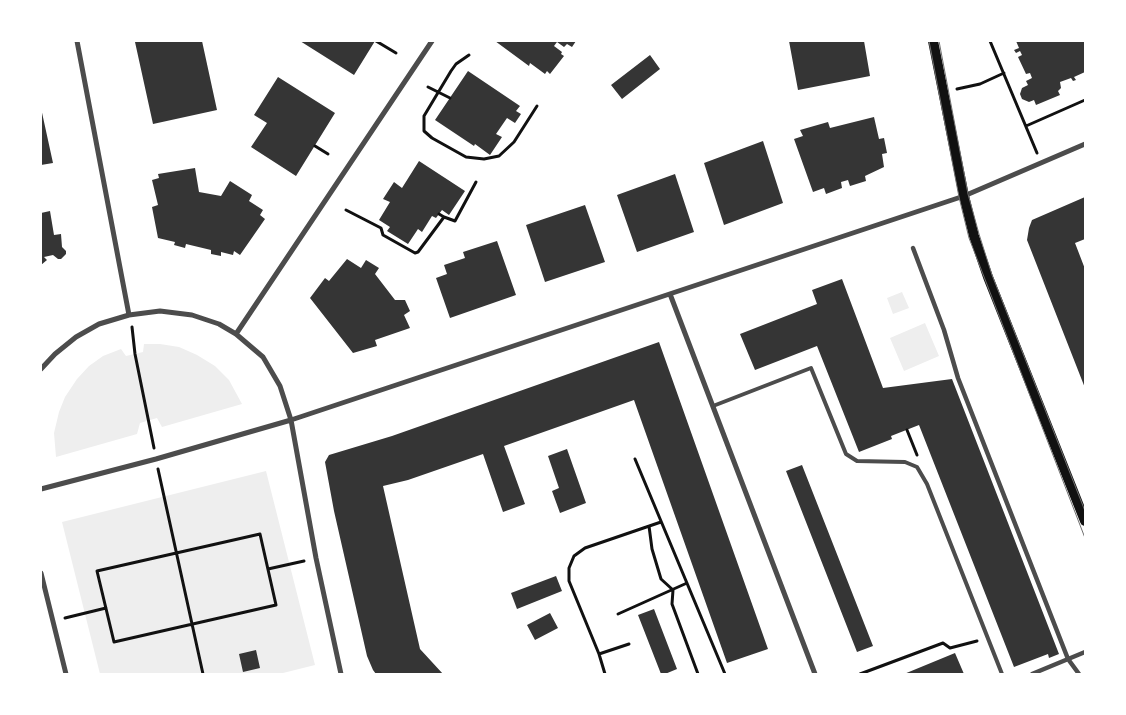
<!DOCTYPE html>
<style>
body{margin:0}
#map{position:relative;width:1126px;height:715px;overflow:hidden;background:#fff;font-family:"Playfair Display",serif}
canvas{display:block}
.frame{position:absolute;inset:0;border:42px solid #fff;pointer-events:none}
</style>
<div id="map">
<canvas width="1126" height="715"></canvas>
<div class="frame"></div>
</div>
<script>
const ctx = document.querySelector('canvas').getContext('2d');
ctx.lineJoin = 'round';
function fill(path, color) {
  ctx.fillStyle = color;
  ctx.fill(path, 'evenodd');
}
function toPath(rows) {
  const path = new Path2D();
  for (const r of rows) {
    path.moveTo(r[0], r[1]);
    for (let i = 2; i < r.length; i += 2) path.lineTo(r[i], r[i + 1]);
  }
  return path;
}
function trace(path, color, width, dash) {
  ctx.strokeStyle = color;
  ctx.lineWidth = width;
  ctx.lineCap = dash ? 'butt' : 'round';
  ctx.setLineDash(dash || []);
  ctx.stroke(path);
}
fill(toPath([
 [902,292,909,308,893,314,887,298],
 [925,323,939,356,904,371,890,338],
 [144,344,160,344,179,347,197,355,215,366,229,380,242,404,162,427,157,418,140,423,137,434,56,457,54,433,59,412,65,397,77,379,89,366,103,356,121,349,126,356,143,352],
 [266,471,315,665,279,674,100,674,62,522]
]), '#eee');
fill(toPath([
 [138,41,202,41,217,110,153,124,135,42],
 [300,41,375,41,354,75],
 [495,41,576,41,572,47,567,44,564,47,557,42,554,46,562,52,561,54,564,56,550,74,547,71,545,74,530,63,529,66],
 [789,41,864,41,870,76,798,90],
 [1016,41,1085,41,1085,72,1074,77,1076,80,1073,81,1071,78,1060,82,1061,88,1058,91,1060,95,1036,105,1034,100,1029,102,1022,99,1020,94,1022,88,1028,85,1026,81,1032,78,1030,73,1026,74,1018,57,1022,55,1020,51,1016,53,1014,50,1019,48],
 [650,55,660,69,622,99,611,85],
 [468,71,520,106,516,111,521,114,515,123,507,118,496,134,502,137,490,155,475,144,474,146,435,120],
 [278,77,335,113,296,176,251,147,267,123,254,115],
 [41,108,53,163,41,165],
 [874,117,879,139,884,138,887,153,882,154,884,167,865,176,866,181,850,186,848,180,841,182,842,188,826,194,824,188,813,192,794,139,803,136,800,130,828,122,830,128],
 [763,141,783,203,724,225,704,163],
 [419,161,465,191,449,215,442,210,436,218,432,216,422,232,418,229,408,244,387,231,390,227,379,220,390,202,383,199,394,182,402,188],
 [195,168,199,192,221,196,230,181,252,195,249,201,263,210,260,215,265,219,240,255,234,251,233,255,221,252,221,256,211,254,211,250,186,244,185,248,174,245,175,242,158,238,152,207,158,205,152,180,159,178,158,174],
 [675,174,694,232,637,252,617,195],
 [1085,197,1085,239,1075,243,1085,269,1085,388,1027,240,1029,228,1032,220],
 [585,205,605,262,545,282,526,225],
 [50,211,54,235,61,234,62,247,66,251,66,254,61,259,58,259,53,255,44,257,47,260,41,265,41,213],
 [497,241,516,295,450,318,436,278,447,274,444,265,465,258,463,252],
 [347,259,361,268,366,260,379,268,375,274,395,300,405,300,410,311,404,315,410,328,375,340,377,346,353,353,310,298,325,278,329,281],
 [842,279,883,388,952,379,1059,654,1049,658,1048,654,1014,667,919,425,891,436,892,439,859,452,817,346,755,370,740,334,817,304,812,290],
 [659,342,768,649,727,663,634,400,504,446,525,504,503,512,483,454,408,480,383,486,420,649,443,674,376,674,373,670,367,656,334,511,325,462,329,455,392,436],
 [567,449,586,503,560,513,552,491,559,488,548,456],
 [802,465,873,646,857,652,786,471],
 [556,576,562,591,517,609,511,593],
 [654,609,677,669,665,674,661,674,638,615],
 [550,613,558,628,535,640,527,625],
 [256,650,260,668,243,672,239,654],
 [955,653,964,674,904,674]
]), '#353535');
trace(toPath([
 [376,41,396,53],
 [990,41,1037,153],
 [469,55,456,64,451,71,424,116,424,131,432,138,466,157,484,159,499,156,514,142,537,106],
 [428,87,450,98],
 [957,89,980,84,1004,73],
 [1026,126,1085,100],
 [315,146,328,154],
 [346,210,381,228,383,235,415,253,418,252,444,217,439,214],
 [444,217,455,221,476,182],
 [132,327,135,354,154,448],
 [907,430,917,455],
 [635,459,725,674],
 [158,469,203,674],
 [649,526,652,549,661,579,673,590,672,604,698,674],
 [260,534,276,605,114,642,97,571,260,534],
 [268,569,304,561],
 [618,614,687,583],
 [65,618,106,608],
 [599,654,569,581,569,568,574,556,585,548,661,522],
 [605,674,599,654,629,644],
 [860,674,943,643,950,648,977,641]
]), '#111', 3);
trace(toPath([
 [713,406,811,368,846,454,857,461,905,462,917,467,927,484,1002,674]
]), '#4c4c4c', 4);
trace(toPath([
 [913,248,944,330,958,378,1068,659,1079,674],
 [1032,674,1085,652]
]), '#4c4c4c', 4.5);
trace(toPath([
 [77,41,129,315],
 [670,294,815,674],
 [236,334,432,41],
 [41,369,55,354,76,337,99,324,129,315,160,311,192,315,219,324,236,334,263,357,280,386,291,420,316,558,341,674],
 [41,489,156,459,291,420,964,196,1085,144],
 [41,573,66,674]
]), '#4c4c4c', 5);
trace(toPath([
 [933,41,964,196,974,236,988,277,1085,521]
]), '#111', 10);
trace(toPath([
 [929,41,959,197,969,238,1085,538],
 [939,41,968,194,979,234,992,275,1085,511]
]), '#707070', 1);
</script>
